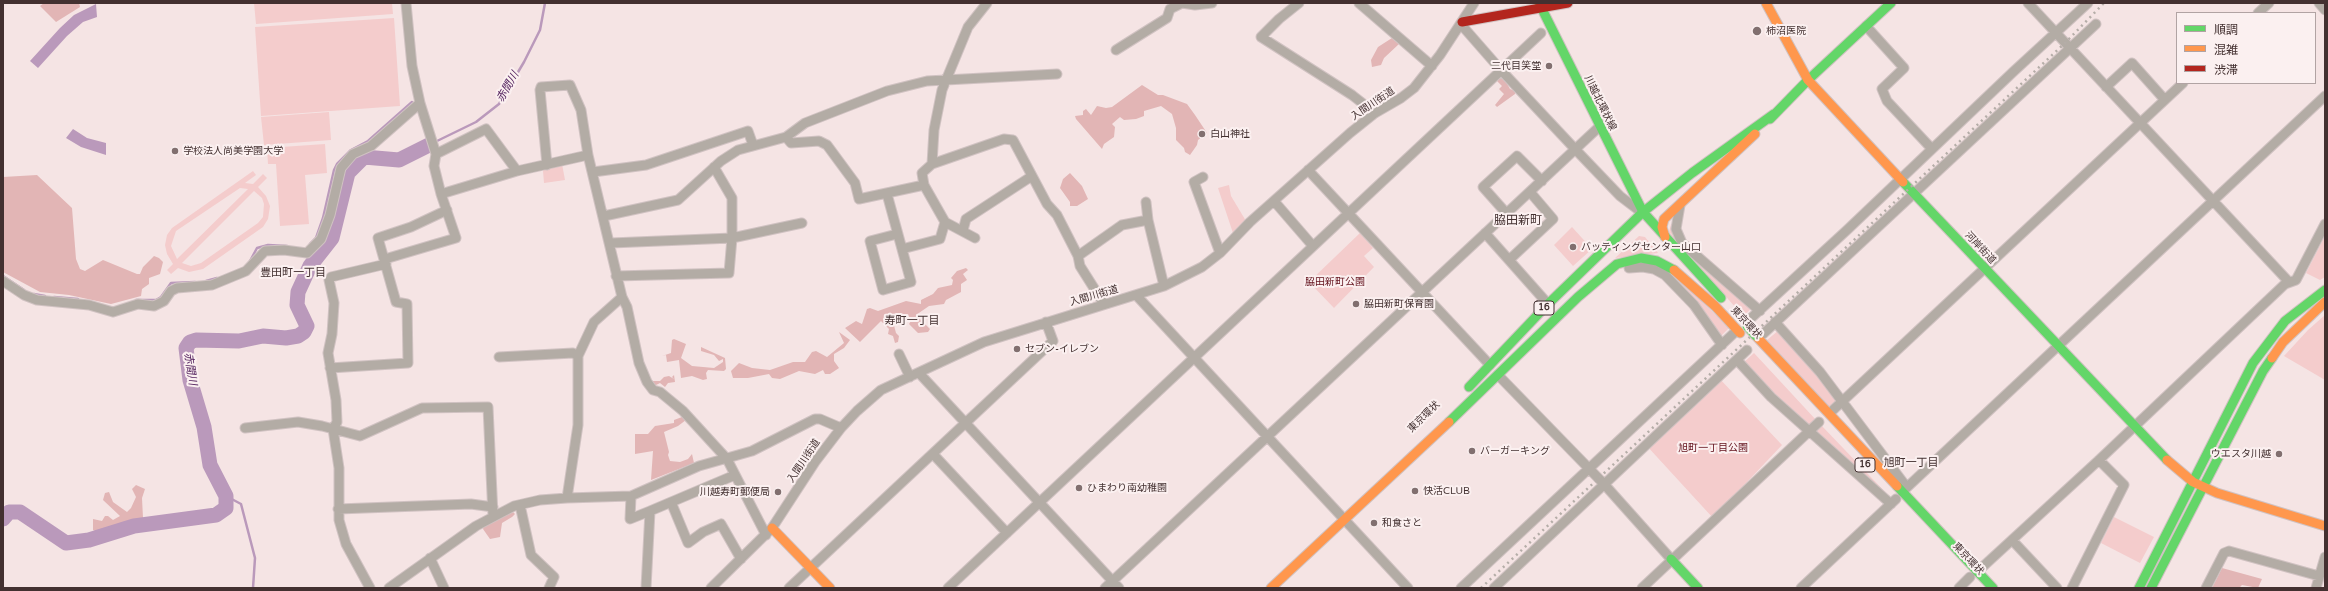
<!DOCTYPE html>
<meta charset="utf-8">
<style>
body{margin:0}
#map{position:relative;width:2328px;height:591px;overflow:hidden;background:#f5e4e4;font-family:"Varela Round","Noto Sans JP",sans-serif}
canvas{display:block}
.frame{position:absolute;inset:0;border:4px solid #433030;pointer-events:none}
.legend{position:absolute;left:2176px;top:12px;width:140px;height:72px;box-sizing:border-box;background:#fbf0f0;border:1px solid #b1a3a3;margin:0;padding:5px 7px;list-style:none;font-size:12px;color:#433030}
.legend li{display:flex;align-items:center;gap:8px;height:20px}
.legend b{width:20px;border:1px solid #b1a3a3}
</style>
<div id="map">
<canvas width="2328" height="591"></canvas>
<div class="frame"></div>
<ul class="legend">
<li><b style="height:5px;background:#63d668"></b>順調</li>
<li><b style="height:5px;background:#ff974d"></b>混雑</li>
<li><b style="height:5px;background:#b3261e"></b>渋滞</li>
</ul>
</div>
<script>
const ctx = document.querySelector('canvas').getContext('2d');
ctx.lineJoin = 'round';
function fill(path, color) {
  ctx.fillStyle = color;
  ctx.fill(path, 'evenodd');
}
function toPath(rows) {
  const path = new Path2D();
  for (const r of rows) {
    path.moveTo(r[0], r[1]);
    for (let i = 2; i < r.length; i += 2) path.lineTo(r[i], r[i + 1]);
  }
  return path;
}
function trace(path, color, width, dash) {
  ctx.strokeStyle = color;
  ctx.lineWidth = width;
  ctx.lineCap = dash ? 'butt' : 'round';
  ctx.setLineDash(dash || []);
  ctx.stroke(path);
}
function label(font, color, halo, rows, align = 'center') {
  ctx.font = font + ' "Varela Round","Noto Sans JP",sans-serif';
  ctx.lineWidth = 4;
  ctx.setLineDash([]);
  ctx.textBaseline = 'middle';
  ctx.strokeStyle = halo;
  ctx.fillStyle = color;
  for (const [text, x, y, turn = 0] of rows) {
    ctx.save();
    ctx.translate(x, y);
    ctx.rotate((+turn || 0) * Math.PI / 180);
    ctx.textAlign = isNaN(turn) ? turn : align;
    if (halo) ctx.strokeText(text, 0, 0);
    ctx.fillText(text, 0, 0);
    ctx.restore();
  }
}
fill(toPath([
 [254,3,392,3,393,14,256,24],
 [394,18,400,106,261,116,255,27],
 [329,112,331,140,264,145,261,117],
 [325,144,327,173,305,175,309,224,280,226,276,164,268,164,267,148],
 [562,164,565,180,544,183,543,171,545,168],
 [253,171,256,175,245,183,253,184,263,174,267,178,258,187,266,196,270,206,268,219,263,227,203,269,189,272,178,268,171,274,167,270,173,264,167,254,165,245,167,235,172,228],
 [240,188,248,189,177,259,171,246,176,231],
 [254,191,262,198,264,204,263,217,258,223,201,263,191,266,182,263],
 [1229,185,1231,196,1246,221,1233,233,1218,188],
 [1671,224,1674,224,1674,235,1753,307,1743,316,1669,232],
 [1572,227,1592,249,1573,266,1554,245],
 [1360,233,1373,248,1364,256,1374,267,1334,308,1309,282],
 [1639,236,1645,237,1658,253,1615,258],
 [2325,236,2325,277,2320,280,2306,273],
 [1638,262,1651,263,1672,272,1729,328,1721,336,1679,283,1660,269,1639,264,1615,270,1623,265],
 [2325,315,2325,380,2284,356,2308,330],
 [1779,330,1838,401,1830,408,1767,340],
 [1754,353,1817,421,1807,427,1743,363],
 [1719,378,1782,445,1713,518,1646,445],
 [1821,425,1890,497,1813,432],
 [2114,517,2154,537,2140,563,2101,543]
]), '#f4cccc');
fill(toPath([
 [44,3,79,3,80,7,56,22,40,6],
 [1392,38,1399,44,1384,58,1381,65,1372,67,1371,60,1378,47],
 [1500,78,1504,78,1510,89,1515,91,1515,94,1497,107,1495,105,1504,94,1499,89,1502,86,1497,81],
 [1142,85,1158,95,1163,95,1187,104,1195,115,1207,133,1198,140,1197,145,1190,155,1185,152,1184,148,1176,140,1176,128,1172,114,1161,106,1144,111,1144,116,1136,119,1124,120,1120,117,1112,124,1115,127,1114,137,1104,144,1102,149,1076,119,1075,116,1083,115,1083,111,1086,109,1091,115,1097,106,1106,108,1112,107],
 [1070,173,1082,186,1088,199,1077,206,1070,206,1070,202,1060,188,1063,179],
 [37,175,72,208,76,259,80,269,85,271,103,260,137,274,140,274,143,267,154,256,159,258,163,262,160,274,149,278,149,284,142,289,141,296,111,304,69,295,40,292,3,272,3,177],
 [966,268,968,270,963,274,967,280,961,284,961,292,946,300,944,304,929,306,916,315,930,329,928,332,918,333,909,324,911,321,908,314,892,318,896,333,899,336,898,342,895,343,893,336,888,334,889,329,881,321,860,342,845,328,856,321,862,324,867,309,870,308,878,311,906,301,921,304,921,300,933,294,938,288,952,285,953,280,951,278,957,271],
 [839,332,850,340,844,348,834,354,834,361,839,368,830,374,825,374,823,370,815,374,799,371,780,379,772,378,769,374,748,378,733,378,731,371,739,363,752,368,770,370,793,362,805,362,812,352,816,351,827,357,844,343],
 [674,339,686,344,681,358,692,366,714,368,723,362,723,359,719,361,714,355,701,351,701,347,725,358,726,369,724,371,708,370,706,373,707,379,703,380,692,376,681,378,679,360,667,362,666,355,662,356,671,353,672,340],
 [674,375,675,382,668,383,665,387,660,383,654,386,653,384,652,381,660,381,664,377,669,376,674,379,672,377],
 [682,417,686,420,678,426,664,432,669,452,668,455,670,461,680,462,688,459,692,454,694,463,651,480,653,451,635,454,635,434,648,434,655,426,674,423,674,420],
 [136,485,145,489,142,498,143,518,135,524,118,528,115,526,113,530,102,534,93,530,93,519,102,521,105,516,108,516,113,520,120,516,103,500,105,493,109,492,113,502,127,512,131,508,136,497,132,489],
 [513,512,515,514,512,517,502,523,500,537,490,539,483,529,484,526],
 [2222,568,2262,579,2258,588,2242,585,2239,588,2212,588]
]), '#e2b5b5');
fill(toPath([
 [96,4,97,17,83,22,67,36,38,68,30,61,60,28,74,15],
 [73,129,87,138,106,143,106,155,81,147,66,138]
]), '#ba99bb');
trace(toPath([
 [437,141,476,122,499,104,524,62,540,30,545,3],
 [310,244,316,238,323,218,334,170,337,164,351,150,368,141,412,102],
 [250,261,257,248,268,245,287,246],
 [3,276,24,290],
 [206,281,217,278],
 [34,294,45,296],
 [54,297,78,299],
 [136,300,156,300,161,297,171,283,195,282],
 [226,496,241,504,255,558,253,588]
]), '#ba99bb', 2.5);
trace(toPath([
 [3,519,9,512,20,512,66,543,89,540,134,526,216,515,226,508,226,496,210,465,204,427,190,380,186,348,190,342,196,340,239,341,263,336,286,338,298,336,304,332,307,326,297,305,298,292,310,266,332,238,348,173,364,157,399,160,429,145]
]), '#ba99bb', 15);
const street = toPath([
 [1299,3,1279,19,1261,37,1352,95,1375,113],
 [1359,3,1432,66],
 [2028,3,2289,282],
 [2319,3,2325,10],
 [2258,13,2269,3],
 [1462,22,1465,29,1500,69,1575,149,1620,196,1641,212],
 [1866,26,1904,68,1882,89,1887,101,1932,149],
 [1116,50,1167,18,1170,9,1182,3,1195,5,1212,3],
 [2106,87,2132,63,2165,100],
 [420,103,436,154,434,166,441,194,517,171,588,155,622,297,627,307,639,363,647,382,653,390,660,392,683,411,727,459,766,535],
 [786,137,791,143,819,141,827,145,855,183,859,199,924,185,945,222,975,238],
 [436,154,486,129,517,171],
 [932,164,1004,139,1013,140,1047,204,1057,215,1078,256,1080,266,1104,304],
 [547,165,540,90,541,87,570,85,581,110,588,155],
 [1308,170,1490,365],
 [593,172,646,165,748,131,753,145],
 [1203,177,1194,182,1220,253],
 [924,185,922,173,932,164,934,130,942,90,968,27,987,3],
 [887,194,911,282,883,290,870,241,897,234],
 [1274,201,1312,245],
 [1146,202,1148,220,1164,286],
 [1680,205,1676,229,1682,243,1760,311],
 [1507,214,1483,187,1517,156,1542,181],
 [604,216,678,200,721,161,738,150,786,137,805,123,887,91,927,81,1057,74],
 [963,230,966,219,1032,176],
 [1485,233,1548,304],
 [611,243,732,238,802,223],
 [902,249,940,239,945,222],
 [1078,256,1122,225,1148,220],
 [385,259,456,238,441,194],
 [1509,260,1553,219,1530,192],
 [1629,268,1643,267,1654,269,1665,275,1694,305,1722,345],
 [616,276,729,273,732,238,732,198,714,167],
 [3,281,24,295,37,300,89,305,113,312,138,304,154,306,164,301,171,291,177,288,212,285,246,271,265,251,284,250,307,253,321,239,330,215,341,168,353,154,371,146,420,103,412,66,406,3],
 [1136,295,1408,588],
 [1749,320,1847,230,2013,72,2088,3],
 [1775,322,1820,372,1905,485],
 [1763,334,2096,24],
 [899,354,910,377],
 [499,357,573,353,578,356],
 [1737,360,1771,397,1891,504],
 [330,368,408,363,407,304,396,302,378,238,411,227,447,210],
 [919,373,1119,588],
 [1498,375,1604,484,1671,559],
 [1833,410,2183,83],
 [245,428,298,422,322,426,360,436,422,408,488,407,493,516],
 [933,454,1007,533],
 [1902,492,2325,96],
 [631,496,630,519,650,511],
 [567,498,578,425,578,356,594,322,622,297],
 [671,502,688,543,703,532,721,524,741,559],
 [520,505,531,555,554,577,549,588],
 [338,509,471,504,493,507],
 [2012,540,2057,588],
 [430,558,444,588],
 [1977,572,2099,460,2285,284,2296,280,2325,224],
 [370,588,346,544,339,520,339,468,333,429,337,422,336,400,328,353,332,334,334,303,329,280,331,277,386,264],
 [389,588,476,526,514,506,540,500,567,498,631,496,699,466,752,451,815,419,820,419,841,428],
 [646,588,650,511,735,475],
 [711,588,772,528,815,462,841,428,857,411,881,390,984,342,1164,286,1202,267,1220,253,1250,222,1350,133,1375,113,1401,98,1414,88,1440,55,1474,3],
 [789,588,1053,341,1046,322],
 [948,588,1541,33],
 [1105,588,1599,127],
 [1461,588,1733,334],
 [1494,588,1747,350],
 [1642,588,1819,422],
 [1801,588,1896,499],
 [1959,588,1970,577],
 [2072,588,2124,485,2099,460],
 [2206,588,2224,553,2229,551,2319,576],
 [2316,588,2325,557]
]);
const fast = toPath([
 [1539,3,1643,212,1692,173,1774,114],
 [1770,119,1808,80,1891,3],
 [1903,182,2167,460],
 [1643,212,1721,298],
 [1469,387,1548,304,1643,212],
 [1449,422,1578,297,1617,264,1641,258,1657,261,1674,270],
 [1897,486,1993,588],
 [1671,559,1698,588],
 [2139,588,2253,363,2285,321,2325,290],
 [2151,588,2263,371,2272,358]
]);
const slow = toPath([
 [1766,3,1808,80,1903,182],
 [1665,237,1662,227,1664,219,1755,134],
 [1674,270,1715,306,1740,333],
 [1756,336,1897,486],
 [2272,358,2283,342,2325,302],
 [2167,460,2193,482,2217,493,2325,526],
 [772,528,830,588],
 [1271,588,1449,422]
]);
const jam = toPath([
 [1462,22,1568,3]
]);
trace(street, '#d0c2c2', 11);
trace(fast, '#d0c2c2', 11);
trace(slow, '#d0c2c2', 11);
trace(jam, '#d0c2c2', 11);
trace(street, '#b3aca5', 9);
trace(fast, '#63d668', 9);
trace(slow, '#ff974d', 9);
trace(jam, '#b3261e', 9);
trace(toPath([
 [1481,588,2065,43,2104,3]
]), '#b5ada8', 2.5, [2, 4]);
const fastBridge = toPath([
 [1747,326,1756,336]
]);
trace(fastBridge, '#d0c2c2', 11, []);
trace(fastBridge, '#63d668', 9);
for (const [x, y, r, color] of [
 [1757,31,5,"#816f6f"],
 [1549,66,4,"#816f6f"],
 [1202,134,4,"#816f6f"],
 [175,151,4,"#816f6f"],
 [1573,247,4,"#816f6f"],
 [1356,304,4,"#816f6f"],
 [1017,349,4,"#816f6f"],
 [1472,451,4,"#816f6f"],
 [2279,454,4,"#816f6f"],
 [1079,488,4,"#816f6f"],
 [1415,491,4,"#816f6f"],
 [778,492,4,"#816f6f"],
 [1374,523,4,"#816f6f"]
]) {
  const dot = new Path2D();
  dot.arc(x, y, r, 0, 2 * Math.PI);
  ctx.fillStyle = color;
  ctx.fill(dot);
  trace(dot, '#fbf0f0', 1.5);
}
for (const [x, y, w] of [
 [1544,308,20],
 [1865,465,20]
]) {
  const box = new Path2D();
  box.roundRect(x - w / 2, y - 7, w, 14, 3);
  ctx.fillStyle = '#fbf0f0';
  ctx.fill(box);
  trace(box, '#433030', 1);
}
label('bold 9px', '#433030', null, [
 ["16",1544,308],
 ["16",1865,465]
]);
label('10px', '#433030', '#fbf0f0', [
 ["柿沼医院",1766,31],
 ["二代目笑堂",1541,66,"right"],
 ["白山神社",1210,134],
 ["学校法人尚美学園大学",183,151],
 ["バッティングセンター山口",1581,247],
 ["脇田新町保育園",1364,304],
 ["セブン-イレブン",1025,349],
 ["バーガーキング",1480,451],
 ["ウエスタ川越",2271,454,"right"],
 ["ひまわり南幼稚園",1087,488],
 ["快活CLUB",1423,491],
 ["川越寿町郵便局",770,492,"right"],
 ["和食さと",1382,523]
], 'left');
label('10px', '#433030', '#fbf0f0', [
 ["川越北環状線",1600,103,64],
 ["入間川街道",1373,104,-34],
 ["河岸街道",1980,248,47],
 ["入間川街道",1094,296,-16],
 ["東京環状",1746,323,47],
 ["東京環状",1424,417,-44],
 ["入間川街道",804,461,-56],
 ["東京環状",1968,559,47]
]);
label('10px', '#62101b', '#fbf0f0', [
 ["脇田新町公園",1335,282],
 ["旭町一丁目公園",1713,448]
]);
label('italic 11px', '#4d1b59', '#fbf0f0', [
 ["赤間川",508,87,-60],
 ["赤間川",190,369,82]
]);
label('11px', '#433030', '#fbf0f0', [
 ["豊田町一丁目",293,273],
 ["寿町一丁目",912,321],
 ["旭町一丁目",1911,463]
]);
label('12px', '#433030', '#fbf0f0', [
 ["脇田新町",1518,221]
]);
</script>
